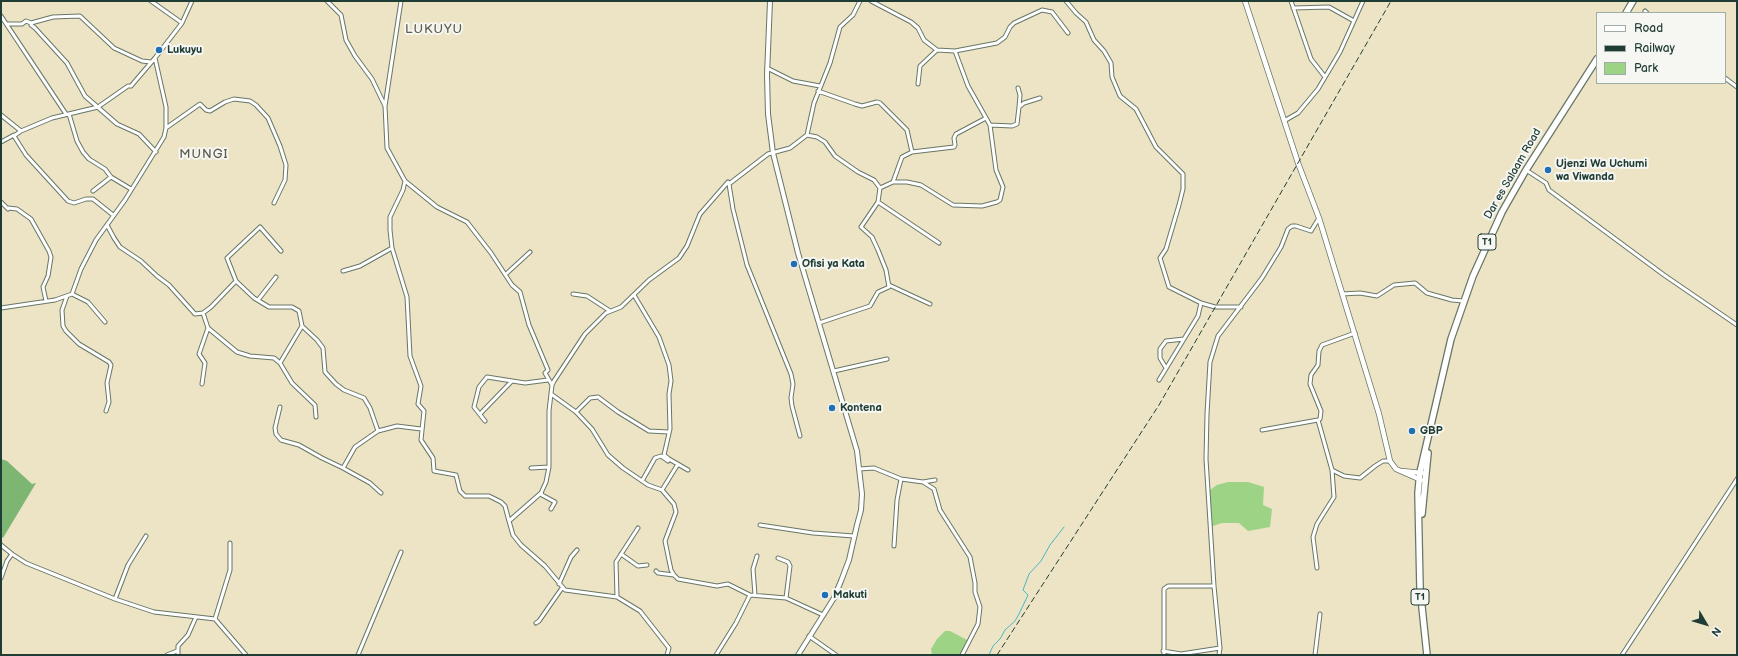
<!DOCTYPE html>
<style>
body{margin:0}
#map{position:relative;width:1738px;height:656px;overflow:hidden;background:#ede3c5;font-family:"Balsamiq Sans",sans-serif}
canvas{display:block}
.frame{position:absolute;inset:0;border:2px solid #1f3d34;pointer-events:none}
.legend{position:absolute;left:1596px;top:12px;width:130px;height:72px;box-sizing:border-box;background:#f6f6f2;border:1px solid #a0aca6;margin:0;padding:5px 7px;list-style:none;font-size:12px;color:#1f3d34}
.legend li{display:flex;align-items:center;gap:8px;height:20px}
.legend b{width:20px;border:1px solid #a0aca6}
.north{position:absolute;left:1686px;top:604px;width:40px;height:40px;-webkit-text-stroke:3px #f6f6f2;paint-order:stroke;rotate:128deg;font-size:11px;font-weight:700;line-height:16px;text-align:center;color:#1f3d34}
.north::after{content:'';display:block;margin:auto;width:14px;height:18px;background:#1f3d34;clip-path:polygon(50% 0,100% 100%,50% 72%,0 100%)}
</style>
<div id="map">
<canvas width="1738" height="656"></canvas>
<div class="frame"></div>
<ul class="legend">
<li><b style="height:5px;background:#fff"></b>Road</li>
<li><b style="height:5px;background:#1f3d34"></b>Railway</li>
<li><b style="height:11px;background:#9cd385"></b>Park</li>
</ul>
<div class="north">N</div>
</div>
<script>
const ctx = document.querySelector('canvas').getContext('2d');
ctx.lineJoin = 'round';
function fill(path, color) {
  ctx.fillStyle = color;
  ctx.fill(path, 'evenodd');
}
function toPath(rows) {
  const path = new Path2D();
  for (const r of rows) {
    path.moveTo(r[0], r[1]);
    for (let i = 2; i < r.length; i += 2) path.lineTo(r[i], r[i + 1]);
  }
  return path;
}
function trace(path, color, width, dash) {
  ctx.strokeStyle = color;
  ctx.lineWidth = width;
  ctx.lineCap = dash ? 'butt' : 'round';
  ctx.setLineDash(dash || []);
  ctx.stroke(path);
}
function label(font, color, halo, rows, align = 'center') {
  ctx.font = font + ' "Balsamiq Sans",sans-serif';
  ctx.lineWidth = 4;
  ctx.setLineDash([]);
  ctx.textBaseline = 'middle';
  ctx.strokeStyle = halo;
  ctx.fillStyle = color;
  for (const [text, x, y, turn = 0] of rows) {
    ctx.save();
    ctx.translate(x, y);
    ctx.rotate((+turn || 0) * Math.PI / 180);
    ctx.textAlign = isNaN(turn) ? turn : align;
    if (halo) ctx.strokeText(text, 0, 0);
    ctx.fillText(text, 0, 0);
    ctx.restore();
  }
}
fill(toPath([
 [1228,482,1248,482,1264,487,1263,505,1272,509,1270,527,1248,531,1239,523,1222,523,1210,527,1207,507,1211,505,1210,490,1217,485],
 [945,631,950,631,969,641,961,655,932,655,931,649,937,639]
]), '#9cd385');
fill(toPath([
 [1,459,7,461,32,484,36,483,3,538,1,536]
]), '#7db572');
trace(toPath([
 [989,655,993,646,1000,639,1005,630,1015,621,1019,614,1028,595,1023,590,1029,574,1041,561,1050,545,1064,527]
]), '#49b7c4', 1);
const minor = toPath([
 [151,1,182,23],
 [327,1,341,15,346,40,355,56,372,79,385,106],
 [401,1,385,106,387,148,405,181,437,207,467,222,491,253,512,285,520,292,529,325,548,370,545,373,552,385],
 [871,1,911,22,918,28,924,40,937,50,955,51,968,86,990,125,996,170,1003,187,1000,200,997,202,982,206,953,205,921,185,907,182,893,182],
 [1066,1,1076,13,1086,22,1094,40,1104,51,1111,63,1112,77,1120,96,1136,109,1156,147,1183,174,1183,189,1179,205,1166,249,1160,258,1169,287,1201,303,1215,307,1241,307],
 [1291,1,1311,59,1325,77],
 [1293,8,1329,7,1354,21],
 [1645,11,1647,13],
 [1,16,66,114],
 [31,23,53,17,80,16,114,48,142,61,151,62],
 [7,24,22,24,26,21,31,23,31,25,35,28,67,63,85,96,117,124,139,134,156,152],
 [955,51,997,43,1005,37,1010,27,1014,23,1042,10,1052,12,1068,33],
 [767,68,793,81,820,86],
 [1725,78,1737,87],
 [918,84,920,66,937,50],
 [1018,88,1020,95,1019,107],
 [818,91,855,104,862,106,877,102,880,103,907,130,912,152],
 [69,114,77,141,83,152,89,159,105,169,111,177,131,189],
 [1,115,21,131],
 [1284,121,1298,113,1318,89,1340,52,1363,1],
 [990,125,1012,126,1017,124,1019,107,1024,103,1040,98],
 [166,128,200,104,206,110,210,111,225,102,234,99,250,101,256,105,268,118,280,146,286,165,285,180,274,203],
 [807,135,817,137,825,142,835,156,858,172,874,180,880,188,878,202,939,243],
 [1,142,14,135],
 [1526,170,1546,183,1549,190,1664,275,1737,325],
 [405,181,403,190,390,217,390,230,392,248,407,297,410,356,421,386,418,404,424,411,421,440,433,458,434,471,456,475,460,491,465,496,489,496,501,502,505,506,509,521],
 [729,184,733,209,747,265,791,374,793,384,791,398,792,406,800,436],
 [880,188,893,182,902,157,912,152,954,147,955,145,954,138,956,134,986,118],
 [93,191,111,177],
 [1,202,8,209,8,208,17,209,31,219,49,251,51,257,48,276,43,287,46,301],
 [113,215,93,199,86,199,74,203,68,201,26,155,14,136,21,131,52,118,98,107,128,86,131,86,155,58],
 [107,225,114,238,120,247,141,261,157,276,169,285,195,314,203,313,211,307,236,281],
 [281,251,260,227,227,258,236,281,254,298,269,307,292,307,299,311,302,326,280,363,292,383,315,405,316,417],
 [343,271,360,266,392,248],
 [506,274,530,252],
 [889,285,930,304],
 [72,294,88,302,105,322],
 [573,294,587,296,610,311],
 [1342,294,1360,293,1377,296,1394,285,1415,283,1427,293,1452,300,1463,301],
 [634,295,659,337,669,365,671,381,669,394,670,429,664,455,669,459,688,470],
 [67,296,62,310,63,326,66,331,79,344,109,362,111,365,107,383,109,402,106,411],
 [258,300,276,277],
 [1,308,55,300,72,294,81,269,96,240,125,200,164,137,166,128,166,107,155,58,182,23,192,1],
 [819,323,870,306,878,292,889,287,886,270,878,250,872,237,861,227,878,202],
 [302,326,317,340,323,348,325,372,336,384,344,390,364,398,370,408,378,431],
 [208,328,237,352,250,356,274,358,280,363],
 [1166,368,1160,358,1160,349,1166,341,1184,339],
 [834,371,887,359],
 [1159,380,1198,316,1201,303],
 [202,384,205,363,199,354,208,328,203,313],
 [551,394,576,412,592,429,608,455,623,468,648,485,662,490,674,504,676,512,665,541,671,570,674,575,678,579,717,586,728,584,750,595,786,598,823,615],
 [280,407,275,428,276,434,281,440,299,445,322,458,343,468,355,447,378,431,397,426,421,429],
 [576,412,590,398,598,397,618,412,649,431,669,432],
 [480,414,511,382],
 [1318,420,1332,470,1344,476,1360,478,1375,466,1383,461,1390,461],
 [485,421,474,407,479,387,487,377,525,383,548,380],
 [1262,430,1318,420,1320,419,1321,411,1310,384,1311,375,1318,365,1319,351,1322,345,1355,333],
 [343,468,370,483,381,493],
 [531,468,549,467],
 [859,469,874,468,901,479,923,482,934,489,940,510,970,557,975,583,975,592,980,607,978,624,962,655],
 [642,481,655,458,661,456,668,461],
 [923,482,935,480],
 [662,490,678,464],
 [541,493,542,495,555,502,551,509],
 [760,525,813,533,854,536],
 [1,545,12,554,26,563,115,599,154,612,215,619,246,655],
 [894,546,897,500,901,479],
 [621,554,638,566,647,565],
 [778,558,788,562,790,566,786,598],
 [1317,568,1313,537,1317,524,1334,497,1332,470],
 [656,571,658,573,674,575],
 [1,578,7,561,12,554],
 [559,584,571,557,577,550],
 [755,595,753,569,757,556],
 [617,597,616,562,638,528],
 [115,599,128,565,146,536],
 [215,619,230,570,230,543],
 [536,623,539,621,562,588],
 [809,636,836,655],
 [1163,651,1181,654,1220,648],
 [167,655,177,651],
 [178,655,178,646,188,635,196,617],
 [358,655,401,552],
 [667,655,669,648,640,611,617,597,565,590,545,566,521,545,513,535,509,521,541,493,546,482,549,467,549,411,552,385,554,381,585,334,606,313,621,307,649,280,679,258,687,246,700,214,728,182,729,184,768,154,790,148,807,135,814,103,830,63,840,27,853,15,860,1],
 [716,655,736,623,750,595],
 [1164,655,1164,589,1168,586,1214,586],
 [1219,655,1220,648,1214,586,1206,459,1207,414,1210,362,1218,336,1262,278,1281,247,1288,229,1292,226,1296,226,1311,231,1319,218],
 [1315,655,1320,614],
 [1622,655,1737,479]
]);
const tertiary = toPath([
 [770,1,767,75,768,114,773,153,798,253,857,451,862,494,861,510,857,525,849,560,841,581,834,598,798,655]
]);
const secondary = toPath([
 [1245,1,1298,163,1319,218,1379,414,1390,461,1396,469,1421,480],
 [1402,471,1422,473]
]);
const trunk = toPath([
 [1626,13,1633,1],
 [1422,514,1428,453],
 [1427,655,1420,588,1418,493,1420,472,1451,339,1473,276,1502,212,1526,170,1597,59]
]);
trace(minor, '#677767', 5);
trace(tertiary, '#677767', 6);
trace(secondary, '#677767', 6);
trace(trunk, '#677767', 8);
trace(minor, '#fff', 3);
trace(tertiary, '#fff', 4);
trace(secondary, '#fff', 4.5);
trace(trunk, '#fff', 5.5);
trace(toPath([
 [997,655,1159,405,1391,1]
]), '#1f3d34', 1, [6, 3]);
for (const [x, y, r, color] of [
 [159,50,4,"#1f6fb2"],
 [1548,170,4,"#1f6fb2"],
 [794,264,4,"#1f6fb2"],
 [832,408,4,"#1f6fb2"],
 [1412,431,4,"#1f6fb2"],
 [825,595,4,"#1f6fb2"]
]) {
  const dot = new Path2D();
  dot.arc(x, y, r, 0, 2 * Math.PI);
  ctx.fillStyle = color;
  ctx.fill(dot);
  trace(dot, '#f6f6f2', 1.5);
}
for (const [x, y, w] of [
 [1487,242,18],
 [1420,597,18]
]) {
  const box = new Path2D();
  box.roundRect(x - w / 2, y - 8, w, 16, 3);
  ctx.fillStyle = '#f6f6f2';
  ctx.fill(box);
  trace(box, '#1f3d34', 1);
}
label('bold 10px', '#1f3d34', null, [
 ["T1",1487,242],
 ["T1",1420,597]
]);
label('bold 11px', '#1f3d34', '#f6f6f2', [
 ["Lukuyu",167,50],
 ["Ujenzi Wa Uchumi",1556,164],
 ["wa Viwanda",1556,177],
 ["Ofisi ya Kata",802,264],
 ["Kontena",840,408],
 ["GBP",1420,431],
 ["Makuti",833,595]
], 'left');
label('11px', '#1f3d34', '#f6f6f2', [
 ["Dar es Salaam Road",1513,174,-60]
]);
ctx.letterSpacing = '1px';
label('13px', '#5d5d4e', '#f6f6f2', [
 ["LUKUYU",434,30],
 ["MUNGI",204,155]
]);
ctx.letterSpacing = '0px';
</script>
